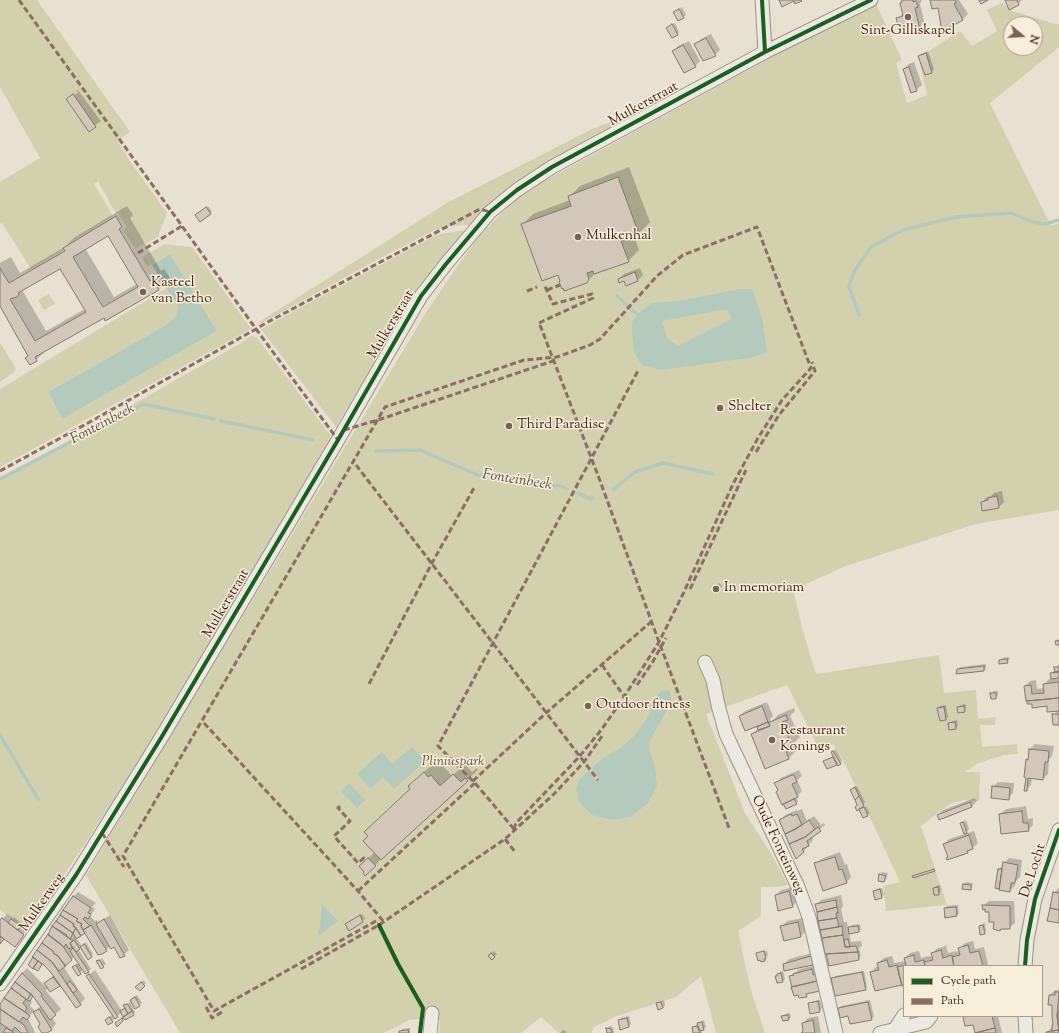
<!DOCTYPE html>
<style>
body{margin:0}
#map{position:relative;width:1059px;height:1033px;overflow:hidden;background:#e8e1d0;font-family:"Sorts Mill Goudy",serif}
canvas{display:block}
.legend{position:absolute;left:903px;top:965px;width:140px;height:52px;box-sizing:border-box;background:#f7eed9;border:1px solid #ad9a89;margin:0;padding:5px 7px;list-style:none;font-size:12px;color:#3d1c10}
.legend li{display:flex;align-items:center;gap:8px;height:20px}
.legend b{width:20px;border:1px solid #ad9a89}
.north{position:absolute;left:1003px;top:16px;width:40px;height:40px;box-sizing:border-box;background:#f7eed9;border:1px solid #ad9a89;border-radius:50%;rotate:108deg;font-size:11px;font-weight:700;line-height:16px;text-align:center;color:#3d1c10}
.north::after{content:'';display:block;margin:auto;width:14px;height:18px;background:#796153;clip-path:polygon(50% 0,100% 100%,50% 72%,0 100%)}
</style>
<div id="map">
<canvas width="1059" height="1033"></canvas>
<ul class="legend">
<li><b style="height:5px;background:#1b5e20"></b>Cycle path</li>
<li><b style="height:5px;background:#8d6e63"></b>Path</li>
</ul>
<div class="north">N</div>
</div>
<script>
const ctx = document.querySelector('canvas').getContext('2d');
ctx.lineJoin = 'round';
function fill(path, color) {
  ctx.fillStyle = color;
  ctx.fill(path, 'evenodd');
}
function toPath(rows) {
  const path = new Path2D();
  for (const r of rows) {
    if (r.length === 3) {
      path.moveTo(r[0] + r[2], r[1]);
      path.arc(r[0], r[1], r[2], 0, 2 * Math.PI);
      continue;
    }
    path.moveTo(r[0], r[1]);
    for (let i = 2; i < r.length; i += 2) path.lineTo(r[i], r[i + 1]);
  }
  return path;
}
function trace(path, color, width, dash) {
  ctx.strokeStyle = color;
  ctx.lineWidth = width;
  ctx.lineCap = dash ? 'butt' : 'round';
  ctx.setLineDash(dash || []);
  ctx.stroke(path);
}
function label(font, color, halo, rows, align = 'center') {
  ctx.font = font + ' "Sorts Mill Goudy",serif';
  ctx.lineWidth = 3;
  ctx.setLineDash([]);
  ctx.textBaseline = 'middle';
  ctx.strokeStyle = halo;
  ctx.fillStyle = color;
  for (const [text, x, y, turn = 0] of rows) {
    ctx.save();
    ctx.translate(x, y);
    ctx.rotate((+turn || 0) * Math.PI / 180);
    ctx.textAlign = isNaN(turn) ? turn : align;
    if (halo) ctx.strokeText(text, 0, 0);
    ctx.fillText(text, 0, 0);
    ctx.restore();
  }
}
fill(toPath([
 [0,0,37,0,130,132,117,140,129,160,167,213,158,237,135,249,123,230,127,227,118,213,116,214,98,181,94,184,113,216,62,247,63,250,31,269,2,223,0,224,0,182,40,158,0,87],
 [1003,2,1009,10,1059,25,1059,47,990,103,1051,226,1059,223,1059,510,976,524,846,566,793,590,803,631,816,674,939,655,944,693,976,690,978,719,996,717,995,725,980,725,982,747,1017,744,1018,754,1004,755,991,759,977,764,965,772,980,772,979,801,963,800,950,804,921,826,947,905,886,911,883,886,900,882,848,770,833,744,820,751,787,685,706,714,745,813,773,857,788,885,775,887,761,887,761,916,738,931,750,987,765,1033,716,1033,701,976,676,997,617,1016,594,1027,591,1033,559,1033,541,1017,521,1033,439,1033,440,1020,425,1018,409,1020,384,1033,180,1033,86,875,429,308,477,238,522,193,764,61,876,4,902,60,896,63,907,103,927,95,918,56,926,53,960,31,972,46,997,31,987,10],
 [1011,24,1035,24,1035,48,1011,48],
 [651,107,590,139,544,166,503,194,469,225,451,226,435,230,371,263,260,324,259,322,447,203,592,129],
 [465,230,416,293,336,427,261,329,436,235],
 [165,244,192,247,251,329,0,467,0,389,167,288,178,306,176,316,166,325,48,392,62,419,217,331,170,254,147,267,142,257],
 [49,294,55,304,44,310,38,300],
 [251,336,257,337,259,340,330,435,329,443,132,774,27,930,0,910,0,480,241,343],
 [0,343,16,368,14,372,0,382]
]), '#d3d0ad');
fill(toPath([
 [170,254,217,331,62,419,48,392,166,325,176,316,178,306,152,265],
 [740,289,752,289,762,317,767,352,754,357,662,370,644,366,639,361,634,351,632,332,632,322,640,312,652,303,679,301],
 [727,309,732,319,678,346,667,338,662,321],
 [668,690,671,694,671,703,649,742,650,753,655,767,657,786,647,804,630,817,613,820,592,815,580,803,576,789,580,779,589,771,596,781,600,779,592,768,603,758,621,748,634,736,647,719,656,697,661,691],
 [412,747,425,761,394,789,383,777,370,788,357,774,382,752,392,764],
 [349,783,365,800,357,808,341,791],
 [322,904,338,921,317,937,320,928]
]), '#b2c9bc');
fill(toPath([
 [903,0,922,0,920,4,924,21,922,25,916,31,905,22,897,19,904,13],
 [931,0,959,0,968,14,963,19,945,28,938,7],
 [1006,0,1022,0,1018,4],
 [682,7,686,15,683,17,674,12],
 [675,23,679,32,677,34,670,25],
 [711,34,720,50,715,55,696,44,701,39],
 [689,41,700,61,695,66,673,52,678,46],
 [928,51,934,69,932,72,925,74,919,56,921,54],
 [914,62,922,85,916,90,904,69,909,64],
 [78,90,101,121,89,130,67,99,72,94,72,96,78,93,77,91,72,94],
 [629,167,650,222,639,233,634,235,639,250,628,261,596,273,586,282,561,281,559,274,522,225,533,214,570,200,569,197,580,186],
 [127,206,133,215,130,218,161,271,164,269,170,278,159,289,106,319,104,317,47,349,36,360,29,355,0,304,0,263,11,257,20,273,63,248,75,237],
 [108,235,137,284,114,297,85,248],
 [61,267,85,309,46,331,22,290],
 [208,206,212,211,210,214,198,213],
 [640,268,643,275,638,280,626,285,624,280,619,279,624,274],
 [722,404,724,405,721,410,718,409],
 [1002,491,1004,502,999,507,983,510,982,502,987,497,991,496,994,493],
 [719,583,722,586,716,592,713,588],
 [1009,657,1010,659,1007,662,1000,660,1002,658],
 [986,664,986,668,984,670,958,670,960,667],
 [1058,665,1059,665,1059,724,1054,714,1058,710,1048,705,1028,703,1025,686,1030,681,1036,680,1037,689,1044,688,1044,685,1049,679,1052,679,1051,674],
 [994,691,998,691,998,695,996,698,991,693],
 [767,702,773,716,770,719,771,722,778,715,794,708,795,711,790,716,800,737,794,743,797,750,789,758,752,735,762,724,740,716,745,711],
 [966,704,966,709,964,711,959,707,961,705],
 [946,705,948,717,946,719,938,708,940,706],
 [957,720,958,726,956,728,949,724,952,721],
 [1035,744,1054,746,1052,756,1049,759,1048,774,1043,779,1032,777,1031,785,1026,790,1027,760,1029,758,1030,749],
 [836,749,842,761,840,764,837,763,836,764,824,761,834,756,832,752],
 [435,762,440,767,442,765,452,776,465,764,472,772,477,768,478,770,380,860,375,866,365,872,365,861,375,852,369,836,365,832,411,789,420,776],
 [799,770,802,776,797,780,802,791,796,797,798,801,796,803,783,803,775,784,781,778],
 [998,782,1014,783,1013,793,1008,798,993,787],
 [857,786,865,802,863,805,858,805,853,788],
 [975,798,977,801,972,806,938,815,943,810],
 [866,806,870,813,867,815,860,810],
 [1026,806,1028,819,1033,818,1033,825,1028,830,1000,814,1006,809],
 [802,809,807,821,814,816,821,825,824,823,825,825,812,836,813,840,803,852,796,857,780,821,785,815,797,810,797,811],
 [966,820,969,829,965,834,961,823],
 [974,831,978,843,968,852,947,859,948,857,944,844,949,839],
 [840,852,845,865,847,864,851,877,846,883,815,864,821,859],
 [1009,858,1022,860,1020,877,1015,882,1015,886,1009,891,996,888,999,869,1001,867,1003,867,1004,863],
 [882,872,888,873,886,879,884,881,880,874],
 [966,882,973,883,972,887,970,889,964,884],
 [940,885,941,891,939,894,934,888,936,886],
 [794,887,798,901,792,906,776,895,781,890],
 [882,888,884,894,882,897,876,898,874,892,876,889],
 [1059,888,1059,922,1054,893],
 [78,892,96,903,92,907,95,909,90,916,95,921,97,920,98,923,110,915,129,950,121,957,115,946,110,946,106,950,86,932,76,938,82,946,86,942,93,954,91,957,81,947,78,949,91,969,88,972,83,970,78,974,76,965,79,963,75,956,63,966,85,999,80,1004,60,984,59,985,48,981,54,976,43,963,40,967,29,964,73,897],
 [841,895,843,906,841,909,844,922,847,922,848,929,852,925,860,924,861,929,859,932,849,933,851,942,861,941,862,946,859,948,861,956,859,959,828,954,829,953,816,905,821,900],
 [989,901,1014,901,1015,923,1009,928,996,930,995,921,990,911,983,906],
 [958,905,959,913,957,915,946,916,945,908,947,906],
 [7,914,13,918,14,917,28,929,15,946,5,938,0,944,0,922],
 [362,914,365,919,349,929,349,922],
 [803,918,806,931,801,936,781,927,787,921],
 [985,923,986,931,984,933,980,926,982,924],
 [973,941,975,949,984,947,988,964,986,966,904,966,904,984,871,972,876,967,879,966,878,963,884,958,892,956,894,963,906,961,905,958,910,953,919,951,921,958,929,956,930,957,933,956,932,953,938,948,946,946,948,953,957,951,957,952,960,951,960,948,965,943],
 [494,951,497,954,492,959,489,956],
 [767,951,768,955,764,960,757,953,758,952,758,953],
 [816,952,818,959,811,966,811,964,784,964,789,959],
 [102,958,106,964,103,966,97,962],
 [817,965,824,985,810,992,806,996,790,976,800,969],
 [27,968,47,988,46,991,61,1009,52,1017,56,1024,51,1030,43,1033,41,1024,34,1011,27,1018,29,1020,35,1033,22,1033,22,1031,21,1033,0,1033,0,1006,22,973],
 [33,996,41,1006,35,1011,30,1006,32,1002,30,1000],
 [95,970,122,1011,126,1008,124,1006,130,1002,135,1012,133,1014,123,1020,116,1023,125,1017,122,1012,112,1021,108,1018,113,1014,87,976],
 [783,971,785,979,783,981,776,976,780,972],
 [864,971,867,987,865,989,833,979,835,976],
 [143,980,146,983,140,990,137,987],
 [1055,990,1059,990,1059,1033,1047,1033,1054,1024,1053,1004,1050,995],
 [137,995,142,1003,139,1005,131,1000],
 [664,1000,665,1005,663,1008,657,1003],
 [820,1000,822,1008,819,1011,809,1004,811,1002],
 [870,1000,874,1017,871,1019,849,1015,839,1009,841,1006],
 [790,1013,791,1017,789,1019,783,1020,782,1016,785,1014],
 [629,1016,631,1024,629,1026,619,1021,621,1018],
 [818,1016,821,1033,802,1033,804,1030,803,1023,808,1018],
 [966,1016,998,1016,1002,1033,976,1033,974,1023,964,1018],
 [704,1020,706,1027,701,1030,702,1033,694,1033,693,1027],
 [609,1026,613,1027,614,1033,608,1033,607,1029],
 [410,1028,410,1033,400,1033,402,1029],
 [563,1030,566,1031,566,1033,560,1033]
]), '#0003');
trace(toPath([
 [617,296,638,315],
 [859,315,849,286,855,270,871,247,903,230,956,217,1011,213,1033,222,1045,224,1059,220],
 [221,421,313,440],
 [376,451,420,450,480,476,489,475,514,478,535,484,561,486,567,489],
 [0,479,143,404,214,419],
 [614,489,635,472,663,463,713,474],
 [578,493,591,499,593,498],
 [0,735,38,799]
]), '#b2c9bc', 3.5);
const building = toPath([
 [779,0,801,0,802,1,795,4,794,1,782,7,779,0],
 [902,0,913,0,913,2,916,1,918,7,915,8,919,26,917,32,910,33,906,29,904,24,898,25,896,18,903,16,900,3,902,2,902,0],
 [930,0,955,0,956,3,954,4,963,20,945,30,941,26,938,8,932,9,930,0],
 [979,0,988,0,981,4,979,0],
 [1005,0,1017,0,1019,5,1009,10,1005,0],
 [679,9,684,18,678,21,673,12,679,9],
 [672,24,678,35,672,38,666,28,672,24],
 [706,38,716,56,703,61,694,44,706,38],
 [683,45,696,67,684,73,672,51,683,45],
 [926,53,932,73,925,75,918,56,926,53],
 [909,67,917,91,911,93,903,69,909,67],
 [73,94,96,127,89,132,66,99,73,94],
 [618,177,639,234,621,241,629,262,594,274,593,271,587,273,589,279,587,283,564,291,563,288,562,289,559,282,560,281,558,275,542,281,521,224,571,206,568,196,618,177],
 [206,207,211,214,200,222,195,215,206,207],
 [116,216,122,227,119,229,150,281,153,279,159,290,105,321,104,318,35,357,37,361,30,365,25,358,28,356,0,306,0,268,9,283,65,251,63,248,116,216],
 [108,236,138,287,103,307,73,257,108,236],
 [60,269,86,312,35,341,10,299,17,297,19,294,18,293,60,269],
 [635,272,638,281,626,286,624,281,619,283,618,279,635,272],
 [720,409,3],
 [997,496,999,508,982,511,981,502,988,500,988,498,997,496],
 [716,585,720,589,716,593,712,588,716,585],
 [1059,640,1059,645,1056,645,1055,641,1059,640],
 [1007,659,1008,663,999,664,999,660,1007,659],
 [984,666,984,671,956,674,957,669,984,666],
 [1054,667,1059,667,1059,671,1055,672,1054,667],
 [1059,672,1059,678,1051,679,1050,673,1059,672],
 [1059,682,1059,698,1026,701,1024,686,1031,685,1032,694,1044,693,1043,684,1059,682],
 [990,693,996,693,996,699,991,699,990,693],
 [1059,698,1059,711,1047,712,1047,706,1032,708,1032,704,1027,704,1027,701,1059,698],
 [762,706,768,722,745,731,739,716,762,706],
 [964,706,965,712,958,713,957,707,964,706],
 [944,707,946,720,940,721,937,708,944,707],
 [1052,714,1059,714,1059,725,1053,725,1052,714],
 [786,715,788,720,782,722,792,746,785,748,789,759,765,769,751,734,770,726,768,723,786,715],
 [768,722,770,726,758,730,757,727,768,722],
 [955,722,956,729,949,730,948,723,955,722],
 [1029,749,1049,751,1048,762,1045,762,1043,780,1028,778,1027,791,1024,791,1026,778,1024,777,1026,759,1028,760,1029,749],
 [833,751,841,764,838,766,831,752,833,751],
 [833,757,837,765,827,769,823,761,833,757],
 [424,772,428,777,431,775,440,786,453,774,461,782,465,778,468,781,381,860,363,841,368,836,364,832,410,789,408,786,424,772],
 [792,775,794,775,797,782,792,784,798,797,782,805,776,792,778,790,774,783,792,775],
 [992,786,1010,788,1009,800,991,798,992,786],
 [855,787,859,796,855,800,850,790,855,787],
 [859,796,864,806,857,811,855,807,857,805,855,800,859,796],
 [794,799,797,804,786,809,783,804,794,799],
 [970,802,972,807,939,820,937,815,970,802],
 [864,807,868,816,863,818,859,809,864,807],
 [1022,811,1023,823,1028,823,1029,831,1001,834,999,814,1022,811],
 [791,814,792,816,797,814,802,825,785,834,779,820,791,814],
 [809,820,815,829,805,837,789,844,785,834,796,829,809,820],
 [963,822,967,833,964,834,960,823,963,822],
 [818,827,821,831,807,841,809,846,802,849,804,852,796,859,789,844,805,837,818,827],
 [969,835,973,849,967,851,968,853,947,860,946,858,948,857,943,844,969,835],
 [835,857,839,870,842,869,847,883,823,891,814,863,835,857],
 [368,858,376,866,365,876,363,873,364,872,359,866,368,858],
 [1003,862,1018,865,1015,883,1011,883,1010,892,999,890,1003,862],
 [934,869,935,871,913,878,912,876,934,869],
 [998,869,1002,869,999,889,995,888,998,869],
 [879,874,886,876,884,882,878,881,879,874],
 [963,884,971,885,971,890,962,889,963,884],
 [938,887,939,895,934,895,933,888,938,887],
 [880,889,882,898,875,900,873,891,880,889],
 [789,891,793,907,778,911,775,895,789,891],
 [1053,892,1059,893,1059,910,1050,908,1053,892],
 [73,896,91,908,88,913,91,914,88,919,85,917,83,919,90,926,83,930,81,926,82,924,76,921,78,919,63,910,73,896],
 [836,900,837,907,817,912,815,904,836,900],
 [982,905,1010,906,1010,929,1001,929,1000,931,993,929,994,922,989,922,989,912,985,912,985,909,983,910,982,905],
 [837,907,838,913,836,913,837,918,818,921,817,912,837,907],
 [956,907,957,916,945,918,944,908,956,907],
 [1050,908,1059,910,1059,923,1047,921,1050,908],
 [63,910,78,919,76,921,82,924,81,926,85,933,81,936,76,928,73,926,74,924,60,915,63,910],
 [60,915,74,924,73,926,76,928,73,933,56,921,60,915],
 [360,915,363,922,349,931,345,924,360,915],
 [2,918,24,935,15,947,0,936,0,920,2,918],
 [837,918,839,927,820,930,818,921,837,918],
 [11,919,21,926,18,930,8,923,11,919],
 [104,919,125,956,120,958,114,947,111,949,96,924,104,919],
 [56,921,73,933,70,939,52,926,56,921],
 [798,922,801,937,784,941,780,926,798,922],
 [91,925,107,951,102,954,98,955,83,930,91,925],
 [983,925,985,934,980,935,979,926,983,925],
 [52,926,67,935,66,936,73,941,70,943,72,947,69,949,66,944,64,947,48,935,52,926],
 [842,926,843,935,822,938,820,930,842,926],
 [858,926,859,932,849,934,848,927,858,926],
 [76,928,81,936,76,939,73,933,76,928],
 [48,934,62,945,72,960,65,966,58,956,53,953,54,952,42,943,48,934],
 [843,935,845,947,856,946,858,952,825,954,822,938,843,935],
 [0,936,4,939,0,944,0,936],
 [848,939,850,947,845,947,844,940,848,939],
 [74,940,80,949,76,952,70,943,74,940],
 [42,943,54,952,53,953,58,956,66,966,59,971,52,962,37,950,42,943],
 [84,944,92,957,88,960,80,947,84,944],
 [968,945,970,953,979,951,983,966,954,966,952,957,960,955,958,948,968,945],
 [73,948,89,972,85,974,70,951,73,948],
 [37,950,52,962,81,1005,76,1008,52,974,44,965,32,957,37,950],
 [941,950,943,958,952,955,954,966,925,966,924,962,933,960,931,953,941,950],
 [764,951,766,959,764,959,765,961,761,962,760,960,758,961,756,953,764,951],
 [858,952,859,960,829,966,826,954,858,952],
 [491,953,495,957,492,960,488,956,491,953],
 [914,955,915,962,924,960,925,966,904,966,904,986,902,986,897,967,906,965,904,958,914,955],
 [811,956,813,965,784,971,783,964,811,956],
 [33,957,38,961,33,969,28,965,33,957],
 [99,960,104,967,101,969,96,961,99,960],
 [887,960,889,967,897,965,902,985,875,991,870,972,879,970,877,963,887,960],
 [38,961,42,964,38,971,33,968,38,961],
 [76,965,81,974,78,976,72,967,76,965],
 [812,969,813,975,815,974,817,981,792,987,789,976,794,975,793,974,812,969],
 [862,972,866,990,835,996,831,978,862,972],
 [22,973,42,994,41,996,56,1015,50,1020,33,996,15,982,22,973],
 [781,973,783,982,777,983,775,976,777,976,777,974,781,973],
 [89,974,118,1017,115,1019,86,976,89,974],
 [53,977,60,986,50,992,44,983,53,977],
 [70,981,77,990,73,993,67,984,70,981],
 [817,981,820,991,806,994,807,997,799,998,798,995,794,996,791,987,817,981],
 [15,982,31,994,27,1000,11,988,15,982],
 [141,982,145,986,140,991,135,987,141,982],
 [11,988,26,999,23,1003,27,1008,25,1012,4,998,11,988],
 [1055,992,1059,992,1057,1016,1059,1030,1052,1031,1052,1025,1053,1025,1052,1017,1052,1005,1048,1005,1049,995,1055,995,1055,992],
 [31,994,33,996,30,1001,27,1000,31,994],
 [135,997,140,1006,135,1009,130,1000,135,997],
 [4,998,25,1012,30,1016,27,1020,23,1017,19,1022,0,1009,0,1004,4,998],
 [818,1001,820,1012,810,1014,808,1003,818,1001],
 [661,1002,663,1008,658,1010,656,1003,661,1002],
 [868,1002,872,1020,850,1024,848,1016,840,1018,838,1008,868,1002],
 [127,1004,132,1011,128,1014,123,1005,127,1004],
 [125,1008,128,1014,123,1017,120,1011,125,1008],
 [0,1009,24,1025,28,1033,21,1033,15,1027,12,1031,0,1023,0,1009],
 [39,1009,52,1030,47,1033,42,1033,38,1027,40,1024,33,1012,39,1009],
 [132,1011,134,1015,125,1020,123,1017,132,1011],
 [1058,1012,1059,1012,1059,1032,1057,1016,1058,1012],
 [788,1015,789,1020,783,1021,781,1016,788,1015],
 [969,1016,992,1016,995,1028,975,1033,973,1025,965,1026,963,1017,969,1016],
 [109,1017,113,1022,108,1025,105,1020,109,1017],
 [122,1018,123,1021,117,1027,115,1023,122,1018],
 [627,1018,629,1027,620,1030,618,1020,627,1018],
 [813,1020,815,1033,801,1033,803,1031,802,1023,813,1020],
 [702,1022,704,1030,700,1031,697,1023,702,1022],
 [697,1026,700,1033,693,1033,692,1027,697,1026],
 [6,1028,12,1031,14,1033,3,1033,6,1028],
 [606,1028,611,1029,612,1033,607,1033,606,1028],
 [995,1028,996,1033,975,1033,995,1028],
 [408,1030,409,1033,399,1033,399,1031,408,1030],
 [1059,1030,1059,1033,1046,1033,1046,1032,1059,1030]
]);
fill(building, '#d3c7b7');
trace(building, '#82786f', 1);
const street = toPath([
 [762,0,765,52],
 [705,662,713,680,718,705,726,734,798,887,809,917,836,1033],
 [1025,966,1027,940,1035,899,1059,830],
 [0,984,76,875,102,833,161,738,338,440,421,296,446,264,490,212,517,190,552,167,765,52,871,0],
 [1025,1016,1026,1033],
 [895,1029,904,1015],
 [430,1033,432,1013],
 [880,1033,926,1022,931,1016]
]);
trace(street, '#9a9287', 15);
trace(street, '#ece9e0', 13);
trace(toPath([
 [19,0,182,226,256,329,338,440],
 [138,253,182,226],
 [547,290,560,285],
 [527,291,537,287],
 [539,323,593,298,592,294,553,304,544,284],
 [540,325,599,478,659,642,729,828],
 [344,430,381,419,556,360],
 [756,452,779,415,815,371,812,362],
 [356,465,598,780],
 [0,471,88,423,256,329,266,323,480,209,490,212],
 [690,589,746,470],
 [602,665,626,699],
 [369,684,432,563,474,488],
 [637,685,652,663,666,638],
 [204,723,358,891,384,922],
 [473,781,546,713,652,621],
 [340,806,338,808,350,821,334,836,358,863,364,858,366,860],
 [514,829,475,783,438,746,639,369],
 [102,833,124,867],
 [505,839,516,853],
 [358,891,475,783],
 [376,921,214,1011,123,856,385,407,524,360,557,357,590,345,600,339,657,276,683,255,757,227,811,368,782,400,758,438,733,484,683,594,659,642,624,697,602,729,579,757,516,823,514,829],
 [301,969,379,925,505,839,555,793,584,762,602,736],
 [206,1007,212,1018,222,1012]
]), '#8d6e63', 3, [6, 3]);
trace(toPath([
 [762,0,765,52],
 [379,925,398,964,423,1008,420,1033],
 [1025,966,1027,940,1035,899,1059,830],
 [0,984,76,875,102,833,161,738,338,440,421,296,446,264,490,212,517,190,552,167,765,52,871,0]
]), '#1b5e20', 4);
for (const [x, y, r, color] of [
 [908,17,4,"#796153"],
 [578,237,4,"#796153"],
 [143,292,4,"#796153"],
 [720,408,4,"#796153"],
 [509,426,4,"#796153"],
 [716,589,4,"#796153"],
 [588,706,4,"#796153"],
 [772,740,4,"#796153"]
]) {
  const dot = new Path2D();
  dot.arc(x, y, r, 0, 2 * Math.PI);
  ctx.fillStyle = color;
  ctx.fill(dot);
  trace(dot, '#f7eed9', 1.5);
}
label('14px', '#3d1c10', '#f7eed9', [
 ["Sint-Gilliskapel",908,32,"center"],
 ["Mulkenhal",586,237],
 ["Kasteel",151,284],
 ["van Betho",151,300],
 ["Shelter",728,408],
 ["Third Paradise",517,426],
 ["In memoriam",724,589],
 ["Outdoor fitness",596,706],
 ["Restaurant",780,732],
 ["Konings",780,748]
], 'left');
label('14px', '#3d1c10', '#f7eed9', [
 ["Mulkerstraat",644,105,-29],
 ["Mulkerstraat",392,325,-59],
 ["Mulkerstraat",227,604,-59],
 ["Oude Fonteinweg",777,845,65],
 ["De Locht",1034,871,-72],
 ["Mulkerweg",43,903,-55]
]);
label('italic 14px', '#654e36', '#f7eed9', [
 ["Pliniuspark",453,763]
]);
label('italic 15px', '#594d41', '#f7eed9', [
 ["Fonteinbeek",103,425,-28],
 ["Fonteinbeek",517,481,9]
]);
</script>
